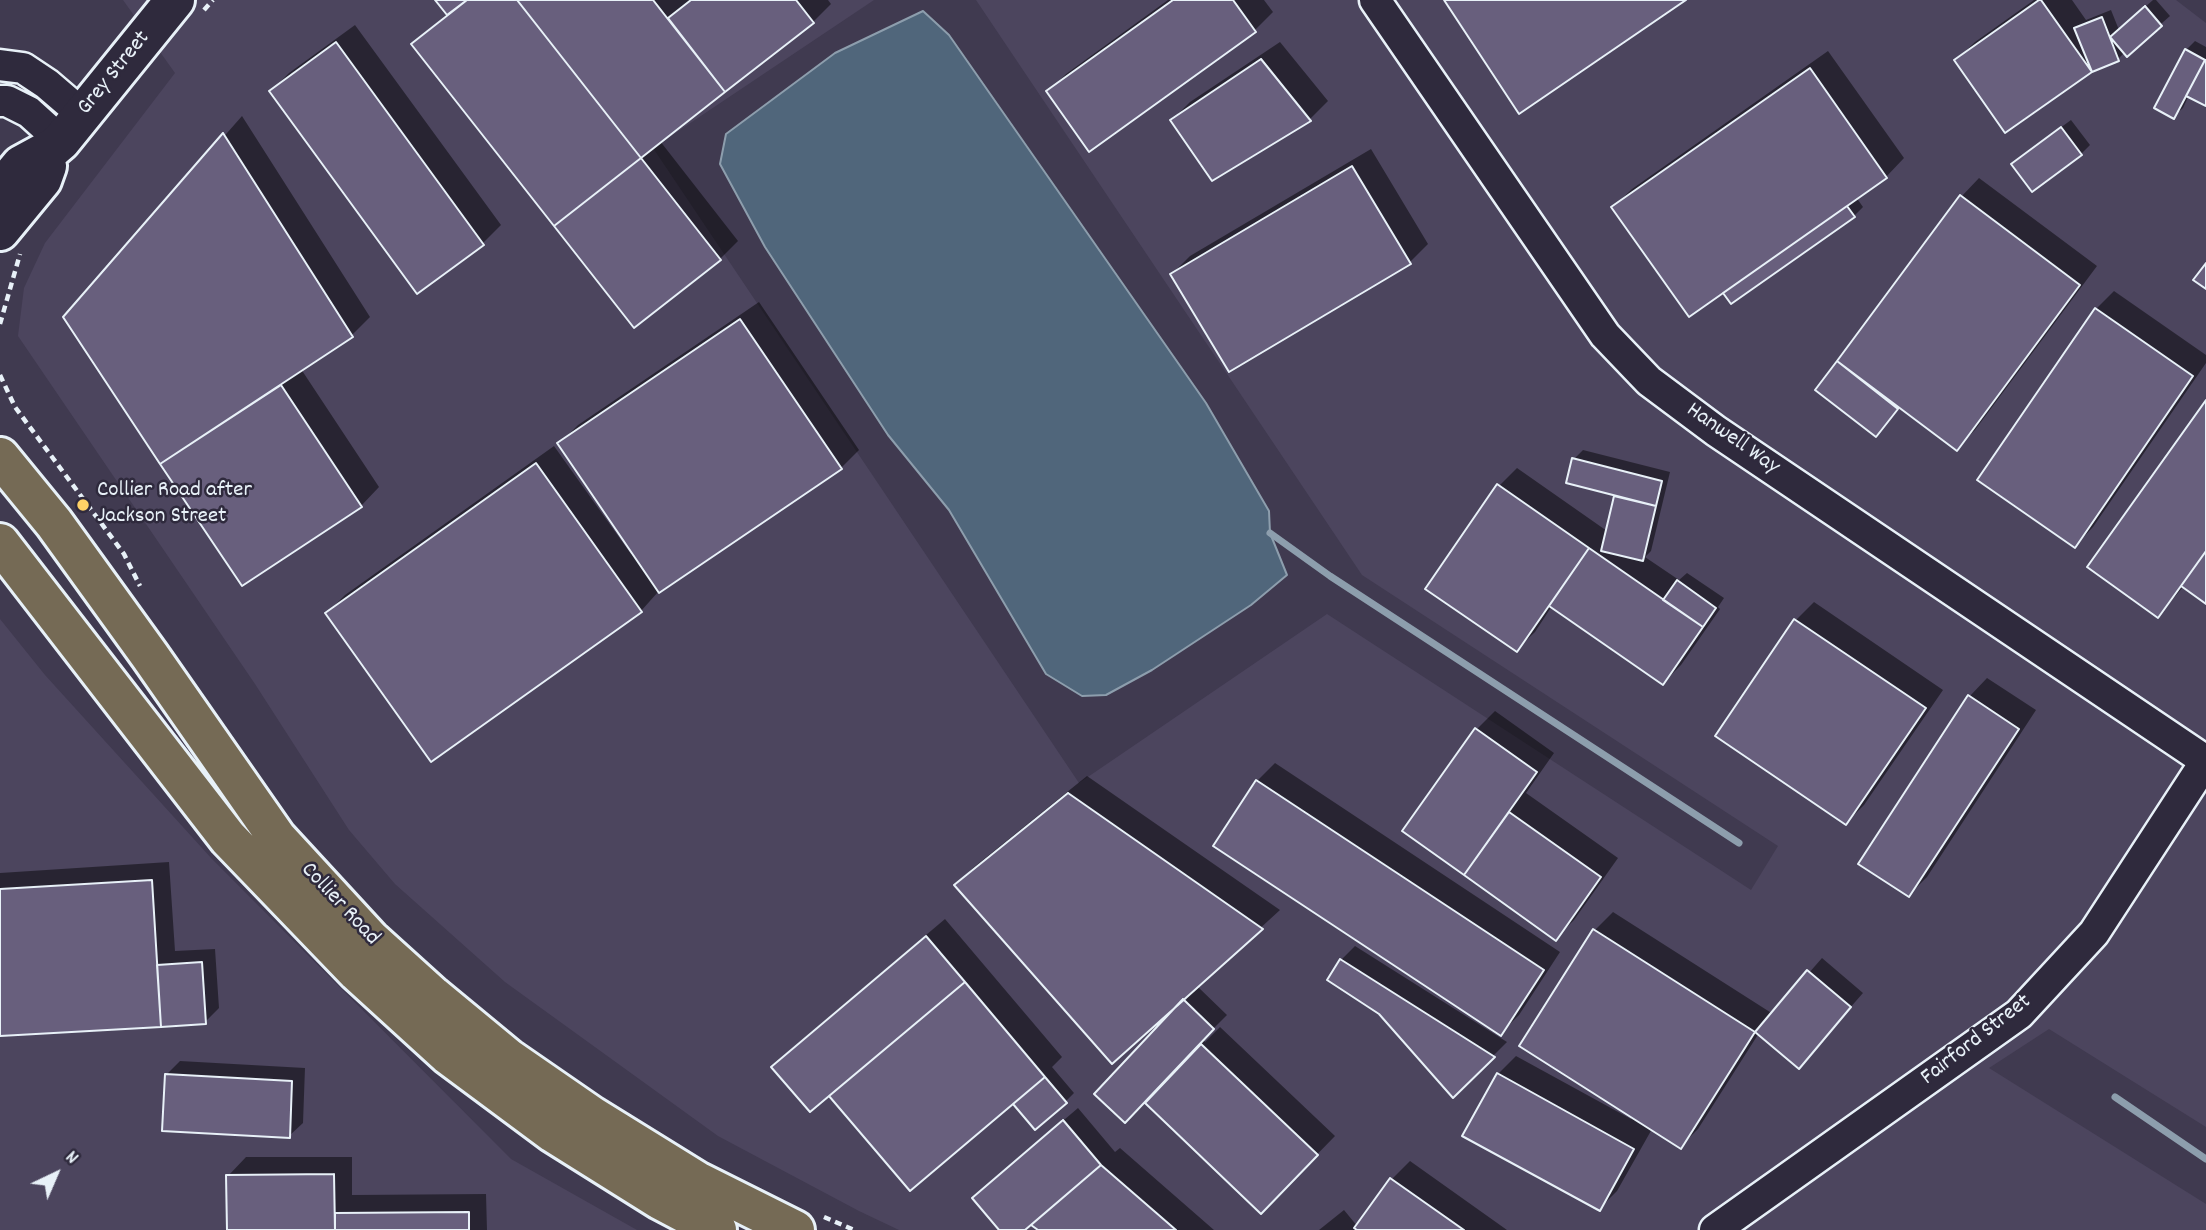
<!DOCTYPE html>
<style>
body{margin:0}
#map{position:relative;width:2206px;height:1230px;overflow:hidden;background:#403a50;font-family:Dekko,sans-serif}
canvas{display:block}
.north{position:absolute;left:21px;top:1139px;width:70px;height:70px;-webkit-text-stroke:5px #2f2a3d;paint-order:stroke;rotate:44deg;font-size:19px;font-weight:700;line-height:28px;text-align:center;color:#e8f1f8}
.north::after{content:'';display:block;margin:auto;width:24px;height:32px;background:#e8f1f8;clip-path:polygon(50% 0,100% 100%,50% 72%,0 100%)}
</style>
<div id="map">
<canvas width="2206" height="1230"></canvas>
<div class="north">N</div>
</div>
<script>
const ctx = document.querySelector('canvas').getContext('2d');
ctx.lineJoin = 'round';
function fill(path, color) {
  ctx.fillStyle = color;
  ctx.fill(path, 'evenodd');
}
function toPath(rows) {
  const path = new Path2D();
  for (const r of rows) {
    path.moveTo(r[0], r[1]);
    for (let i = 2; i < r.length; i += 2) path.lineTo(r[i], r[i + 1]);
  }
  return path;
}
function trace(path, color, width, dash) {
  ctx.strokeStyle = color;
  ctx.lineWidth = width;
  ctx.lineCap = dash ? 'butt' : 'round';
  ctx.setLineDash(dash || []);
  ctx.stroke(path);
}
function label(font, color, halo, rows, align = 'center') {
  ctx.font = font + ' Dekko,sans-serif';
  ctx.lineWidth = 5;
  ctx.setLineDash([]);
  ctx.textBaseline = 'middle';
  ctx.strokeStyle = halo;
  ctx.fillStyle = color;
  for (const [text, x, y, turn = 0] of rows) {
    ctx.save();
    ctx.translate(x, y);
    ctx.rotate((+turn || 0) * Math.PI / 180);
    ctx.textAlign = isNaN(turn) ? turn : align;
    if (halo) ctx.strokeText(text, 0, 0);
    ctx.fillText(text, 0, 0);
    ctx.restore();
  }
}
fill(toPath([
 [123,0,874,0,653,148,1079,783,1327,614,1751,890,1778,846,1362,575,976,0,2176,0,2206,23,2206,1127,2049,1029,1989,1068,2206,1204,2206,1230,899,1230,859,1211,718,1136,505,982,395,884,349,830,255,684,18,336,24,288,45,243,175,73],
 [0,619,45,675,212,859,511,1159,637,1230,0,1230]
]), '#4c455e');
const water = toPath([
 [923,11,949,35,1206,403,1269,511,1270,533,1287,575,1251,605,1152,670,1106,695,1082,696,1046,674,949,510,888,435,765,247,720,164,726,134,835,53,923,11]
]);
fill(water, '#50667b');
trace(water, '#8d9ead', 2);
fill(toPath([
 [438,0,828,0,831,4,813,22,660,141,738,241,720,259,413,44,448,13],
 [1168,0,1264,0,1273,12,1255,30,1090,149,1048,92,1066,74],
 [2034,0,2072,0,2086,20,2111,10,2119,30,2153,0,2156,0,2170,16,2127,54,2125,52,2118,59,2091,70,2005,130,1956,60,1975,42],
 [355,25,501,225,483,243,271,91,289,73],
 [2195,41,2206,47,2206,104,2189,95,2183,108,2174,116,2186,50],
 [1280,42,1328,101,1310,119,1213,178,1172,120,1190,102],
 [1828,51,1904,158,1886,177,1856,197,1863,207,1854,216,1723,291,1613,207,1632,189],
 [242,116,370,317,352,335,301,369,379,487,361,506,242,584,65,317],
 [2071,120,2090,145,2081,154,2022,156],
 [1371,149,1428,244,1410,262,1172,274,1190,256],
 [1979,178,2097,266,1975,430,1957,448,1901,407,1876,435,1838,362,1961,197],
 [2114,291,2206,355,2206,363,2093,527,2075,546,2096,309],
 [759,302,859,450,841,468,658,592,641,611,327,613,345,595,554,446,631,554,634,552,560,443,578,425],
 [2206,403,2206,602,2184,586,2158,616],
 [1583,450,1670,472,1651,551,1645,557,1679,580,1687,573,1724,598,1718,607,1720,609,1681,665,1663,683,1552,606,1535,632,1516,650,1499,486,1517,468,1607,531,1616,494,1574,459],
 [1814,602,1943,690,1864,805,1846,823,1717,736,1796,620],
 [1987,678,2036,710,1927,877,1909,895,1969,697],
 [1495,711,1554,753,1526,793,1618,858,1574,920,1556,938,1404,830,1477,729],
 [1275,763,1560,952,1519,1015,1501,1033,1257,781],
 [1087,776,1280,910,1197,986,1227,1015,1203,1039,1205,1042,1220,1027,1335,1136,1261,1212,1145,1101,1096,1093,1187,999,956,885,974,867],
 [169,862,175,951,215,949,219,1008,205,1022,0,1035,0,873],
 [1613,912,1773,1014,1822,958,1863,993,1799,1066,1759,1033,1698,1129,1680,1147,1652,1129,1617,1191,1599,1209,1498,1074,1516,1056,1631,1119,1632,1116,1595,930],
 [945,919,1062,1057,1052,1067,1074,1093,1065,1102,829,1094,773,1067,791,1049],
 [1355,946,1507,1042,1453,1096,1380,1013,1329,979,1341,960],
 [180,1061,305,1068,303,1123,289,1136,166,1075],
 [1078,1108,1115,1152,1120,1148,1214,1230,1041,1230,1038,1217,1022,1230,1001,1230,988,1185],
 [246,1157,352,1157,352,1195,486,1194,487,1230,228,1230,228,1176],
 [1410,1161,1507,1230,1319,1230,1344,1210,1358,1227,1392,1179]
]), '#0007');
trace(toPath([
 [1270,533,1330,576,1739,843],
 [2115,1097,2206,1159]
]), '#8d9ead', 7);
const building = toPath([
 [435,0,467,0,447,15,435,0],
 [467,0,517,0,641,158,554,226,411,44,467,0],
 [517,0,653,0,725,92,641,158,517,0],
 [691,0,796,0,814,23,725,92,668,18,691,0],
 [1173,0,1233,0,1256,32,1089,152,1046,91,1173,0],
 [1444,0,1686,0,1519,114,1444,0],
 [2039,0,2041,0,2092,72,2005,133,1954,60,2039,0],
 [2145,6,2162,26,2127,57,2110,37,2145,6],
 [2102,17,2119,61,2092,72,2074,28,2102,17],
 [336,42,484,245,417,294,269,91,336,42],
 [2185,49,2205,60,2174,119,2154,108,2185,49],
 [1261,59,1311,121,1212,181,1170,120,1261,59],
 [2205,60,2206,60,2206,106,2186,96,2205,60],
 [1810,68,1887,178,1689,317,1611,207,1810,68],
 [2061,127,2082,155,2032,192,2011,164,2061,127],
 [223,133,353,337,160,464,63,317,223,133],
 [641,158,721,260,634,328,554,226,641,158],
 [1352,166,1411,264,1229,372,1170,274,1352,166],
 [1960,195,2080,285,1957,451,1837,361,1960,195],
 [1847,206,1855,217,1731,304,1723,293,1847,206],
 [2206,263,2206,289,2193,280,2206,263],
 [2095,308,2193,376,2075,548,1977,480,2095,308],
 [740,319,842,469,659,593,557,443,740,319],
 [1837,361,1898,409,1876,437,1815,390,1837,361],
 [281,385,362,507,242,586,160,464,281,385],
 [2206,400,2206,551,2158,618,2087,567,2206,400],
 [1572,458,1662,481,1656,506,1566,483,1572,458],
 [536,463,642,612,431,762,325,613,536,463],
 [1497,484,1589,548,1517,652,1425,589,1497,484],
 [1614,496,1656,506,1643,561,1601,551,1614,496],
 [1589,548,1703,627,1663,685,1549,606,1589,548],
 [2206,551,2206,604,2181,586,2206,551],
 [1677,580,1716,608,1703,627,1663,600,1677,580],
 [1794,619,1926,708,1846,825,1715,736,1794,619],
 [1968,695,2019,729,1909,897,1858,864,1968,695],
 [1475,728,1537,772,1464,875,1402,831,1475,728],
 [1256,780,1544,970,1501,1036,1213,846,1256,780],
 [1068,793,1263,929,1112,1064,954,885,1068,793],
 [1509,812,1601,877,1556,941,1464,875,1509,812],
 [152,880,161,1027,0,1036,0,889,152,880],
 [1593,929,1755,1032,1681,1149,1519,1046,1593,929],
 [926,936,965,982,810,1112,771,1067,926,936],
 [1340,959,1495,1057,1453,1098,1379,1014,1327,980,1340,959],
 [202,962,206,1024,161,1027,157,965,202,962],
 [1807,970,1851,1007,1799,1069,1755,1032,1807,970],
 [965,982,1045,1077,910,1191,829,1096,965,982],
 [1183,999,1214,1029,1125,1123,1094,1094,1183,999],
 [1201,1044,1318,1155,1261,1214,1145,1103,1201,1044],
 [1497,1073,1634,1149,1600,1211,1462,1136,1497,1073],
 [165,1074,292,1081,290,1138,162,1131,165,1074],
 [1045,1077,1067,1103,1035,1130,1013,1104,1045,1077],
 [1063,1120,1101,1165,1025,1230,999,1230,972,1198,1063,1120],
 [1101,1165,1176,1230,1038,1230,1031,1225,1101,1165],
 [334,1174,335,1230,227,1230,226,1175,334,1174],
 [1390,1178,1464,1230,1357,1230,1354,1228,1390,1178],
 [469,1212,469,1230,335,1230,335,1213,469,1212]
]);
fill(building, '#685f7d');
trace(building, '#e8f1f8', 2);
const street = toPath([
 [1375,0,1605,335,1649,381,1716,431,2206,761],
 [0,65,23,68,47,84,82,114],
 [0,101,7,101,29,112,61,141],
 [1715,1230,2019,1014,2094,933,2206,761]
]);
const secondary = toPath([
 [0,190,21,165,54,147,61,141,175,0],
 [0,231,42,180,47,166]
]);
const primary = toPath([
 [0,457,54,523,150,656,277,838,370,939,433,996,508,1058,592,1116,697,1181,795,1230],
 [0,543,228,838,357,972,448,1055,553,1133,660,1200,717,1230]
]);
trace(street, '#e8f1f8', 35);
trace(secondary, '#e8f1f8', 44);
trace(primary, '#e8f1f8', 44);
trace(toPath([
 [204,10,213,0],
 [0,324,20,254],
 [0,375,15,407,124,554,140,586],
 [824,1217,854,1230]
]), '#e8f1f8', 4.5, [7, 5]);
trace(street, '#2f2a3d', 30);
trace(secondary, '#2f2a3d', 38);
trace(primary, '#756a55', 38);
for (const [x, y, r, color] of [
 [83,505,7,"#ffd166"]
]) {
  const dot = new Path2D();
  dot.arc(x, y, r, 0, 2 * Math.PI);
  ctx.fillStyle = color;
  ctx.fill(dot);
  trace(dot, '#2f2a3d', 2.5);
}
label('23px', '#e8f1f8', '#2f2a3d', [
 ["Grey Street",115,74,-51],
 ["Hanwell Way",1732,440,35],
 ["Collier Road",339,905,47],
 ["Fairford Street",1977,1041,-38]
]);
label('23px', '#e8f1f8', '#2f2a3d', [
 ["Collier Road after",97,492],
 ["Jackson Street",97,518]
], 'left');
</script>
